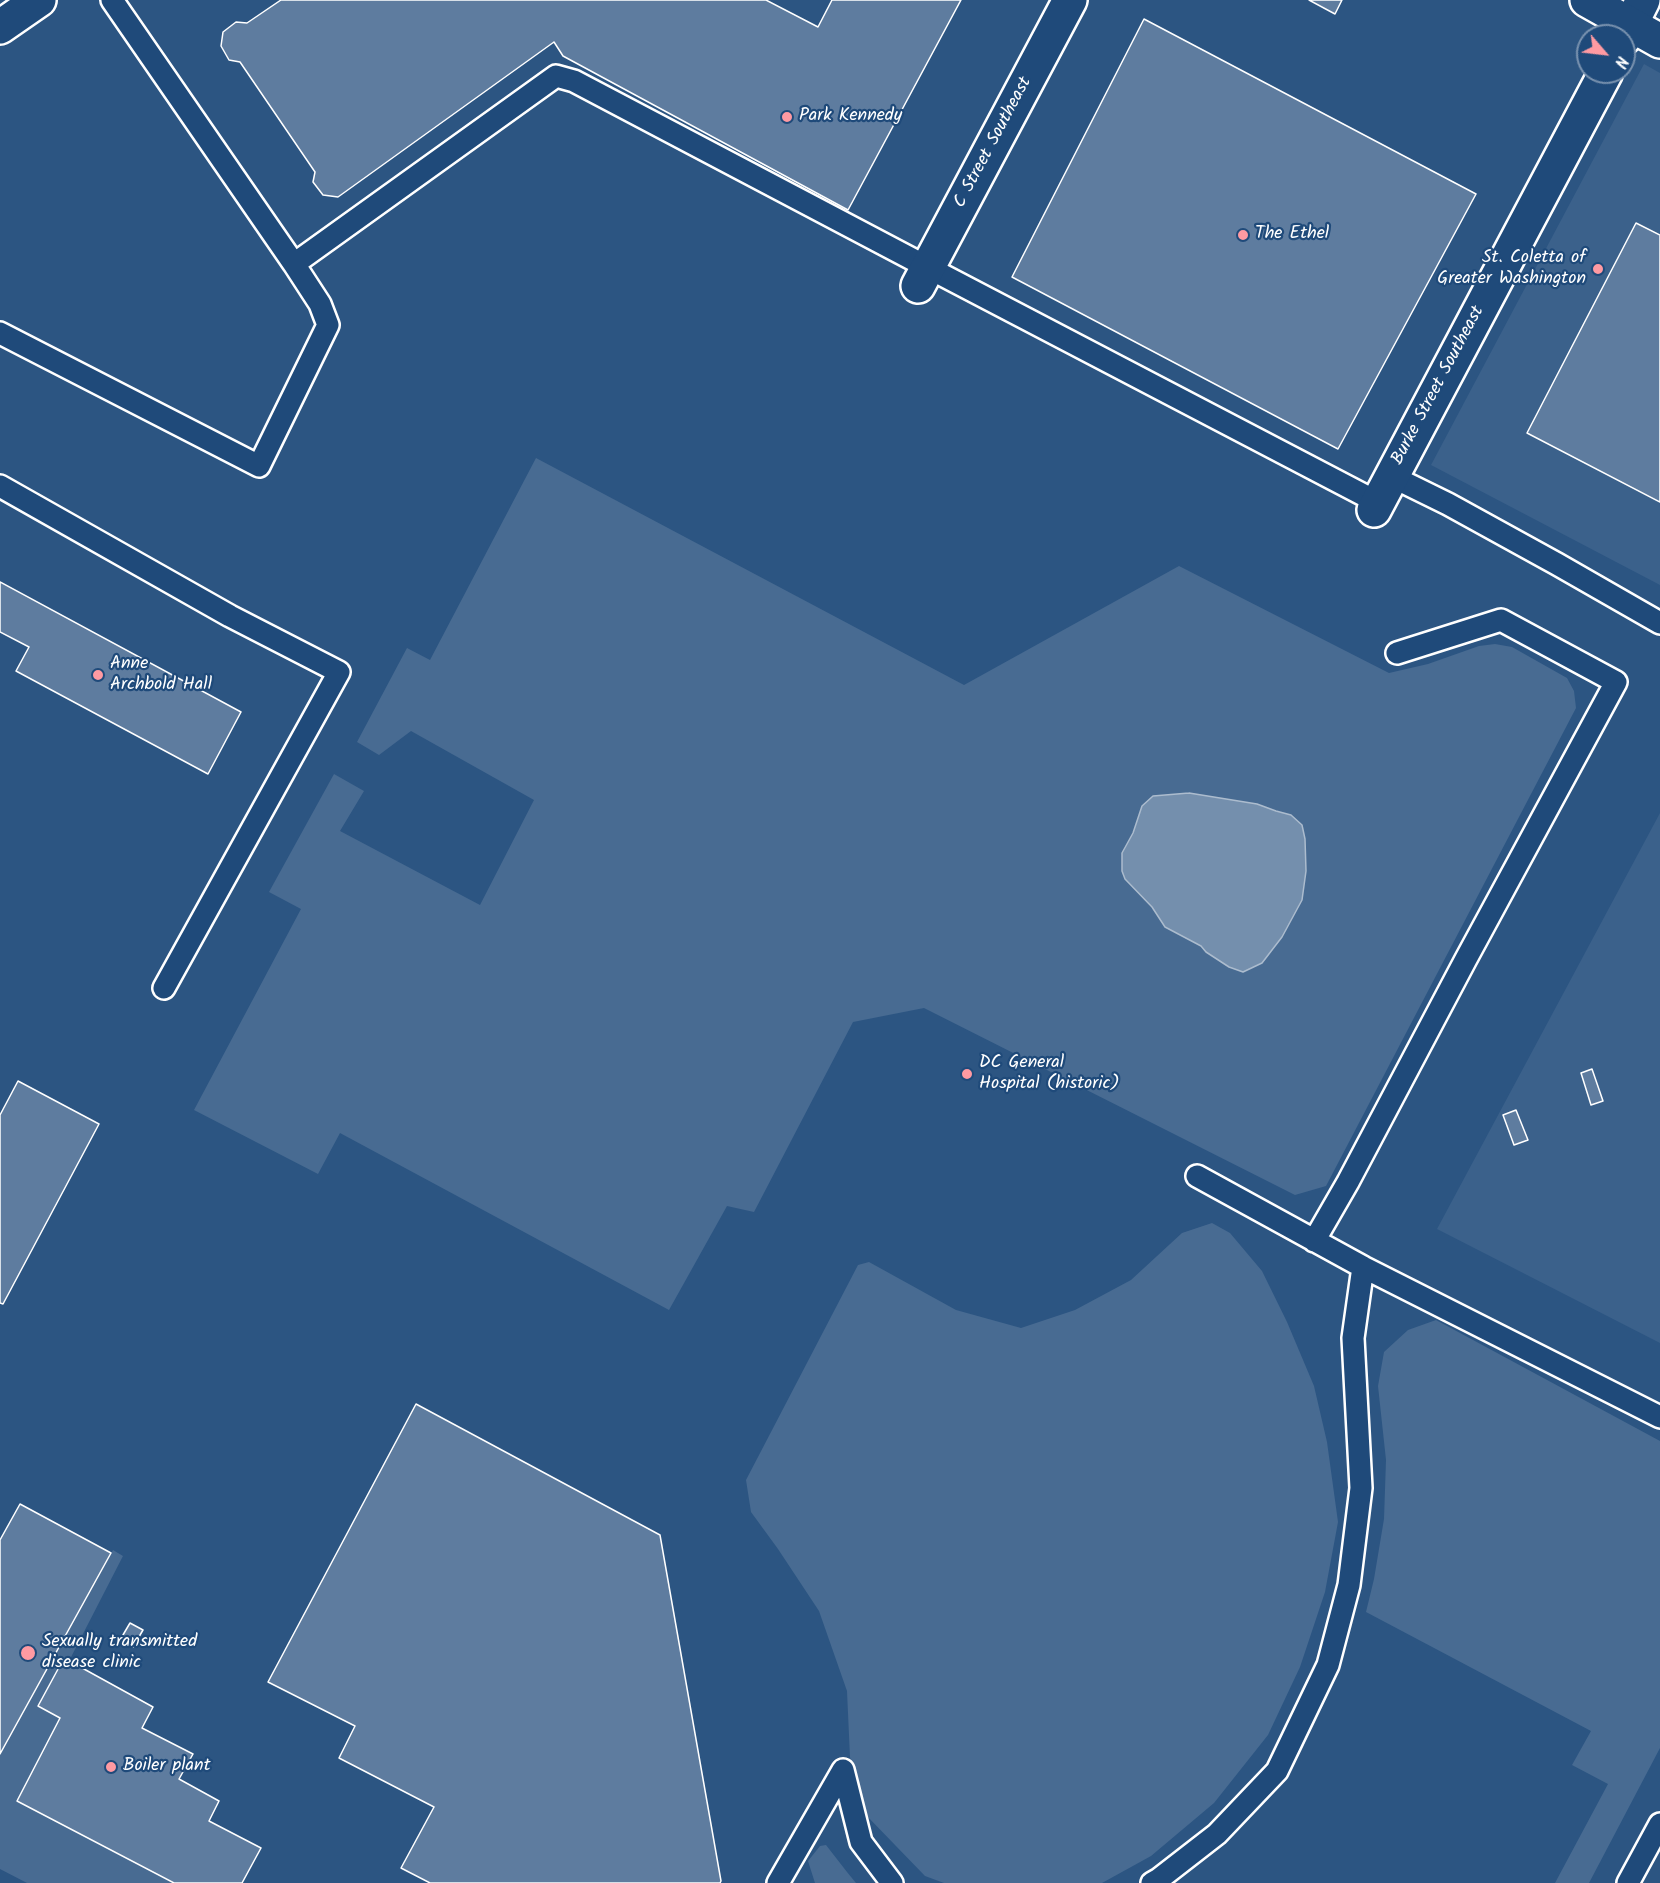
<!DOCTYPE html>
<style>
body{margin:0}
#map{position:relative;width:1660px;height:1883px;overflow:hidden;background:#2c5582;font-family:Kalam,sans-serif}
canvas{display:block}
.north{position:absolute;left:1576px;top:24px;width:60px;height:60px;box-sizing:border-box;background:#1f4a7a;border:2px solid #7992af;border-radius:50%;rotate:118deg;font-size:16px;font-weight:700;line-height:24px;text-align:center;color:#fff}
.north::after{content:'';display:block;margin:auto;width:21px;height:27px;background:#ff9aa2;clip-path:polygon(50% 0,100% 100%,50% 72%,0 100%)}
</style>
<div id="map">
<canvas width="1660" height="1883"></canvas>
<div class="north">N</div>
</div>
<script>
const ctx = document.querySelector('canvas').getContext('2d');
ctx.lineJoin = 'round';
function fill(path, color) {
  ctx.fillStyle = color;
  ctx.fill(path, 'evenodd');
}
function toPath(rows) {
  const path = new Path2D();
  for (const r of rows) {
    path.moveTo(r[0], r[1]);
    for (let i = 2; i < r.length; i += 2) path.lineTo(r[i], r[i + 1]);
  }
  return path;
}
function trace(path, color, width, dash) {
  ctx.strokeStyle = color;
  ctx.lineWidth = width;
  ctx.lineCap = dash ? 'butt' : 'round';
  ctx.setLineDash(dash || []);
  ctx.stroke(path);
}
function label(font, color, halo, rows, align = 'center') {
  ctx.font = font + ' Kalam,sans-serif';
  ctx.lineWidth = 4.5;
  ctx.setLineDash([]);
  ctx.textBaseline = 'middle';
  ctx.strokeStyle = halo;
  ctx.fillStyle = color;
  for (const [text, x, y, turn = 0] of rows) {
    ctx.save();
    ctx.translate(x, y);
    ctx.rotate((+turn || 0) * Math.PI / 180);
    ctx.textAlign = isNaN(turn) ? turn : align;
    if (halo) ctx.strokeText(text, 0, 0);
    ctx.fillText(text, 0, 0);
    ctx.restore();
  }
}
fill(toPath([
 [1644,64,1660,73,1660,585,1431,465],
 [1660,813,1660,1343,1437,1229]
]), '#3b618b');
fill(toPath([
 [536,458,964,685,1179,566,1389,673,1428,664,1479,646,1495,644,1512,647,1567,678,1574,691,1576,708,1326,1186,1295,1195,924,1008,853,1022,754,1212,727,1206,669,1310,340,1133,318,1174,194,1110,301,909,269,892,334,774,364,791,340,831,480,905,534,800,411,731,379,755,357,742,407,648,430,660],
 [1212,1223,1230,1233,1262,1271,1287,1322,1314,1386,1327,1442,1338,1522,1325,1592,1300,1667,1268,1735,1214,1803,1151,1856,1102,1883,944,1883,925,1876,865,1814,850,1757,847,1691,819,1611,778,1549,751,1512,746,1480,858,1265,869,1262,956,1310,1021,1328,1075,1310,1131,1280,1182,1233],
 [1436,1320,1660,1441,1660,1748,1589,1883,1555,1883,1608,1784,1572,1765,1591,1731,1366,1612,1374,1579,1384,1519,1386,1460,1378,1386,1384,1352,1408,1330],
 [113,1550,123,1556,69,1661,63,1658,38,1706,60,1718,17,1801,174,1883,27,1883,0,1869,0,1754],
 [826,1845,847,1872,856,1883,815,1883,808,1861,820,1846]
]), '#486b92');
const water = toPath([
 [1189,793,1257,804,1276,811,1291,815,1302,825,1305,839,1306,871,1302,900,1282,937,1262,963,1243,972,1229,967,1206,952,1201,946,1165,927,1152,907,1125,879,1122,871,1122,853,1133,833,1142,806,1153,796,1189,793]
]);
fill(water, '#748fad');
trace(water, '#acbcce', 1.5);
const building = toPath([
 [281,0,766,0,818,27,832,0,961,0,848,210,563,56,554,42,338,197,323,195,313,182,315,172,240,62,229,60,221,46,223,32,236,22,247,23,281,0],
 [1309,0,1342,0,1335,14,1309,0],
 [1144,19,1476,194,1338,449,1012,277,1144,19],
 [1636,223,1660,235,1660,502,1527,433,1636,223],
 [0,582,241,712,208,774,16,671,29,647,0,632,0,582],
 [1592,1069,1603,1101,1591,1105,1581,1073,1592,1069],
 [18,1081,99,1124,3,1304,0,1303,0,1115,18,1081],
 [1516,1110,1528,1140,1514,1145,1503,1115,1516,1110],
 [416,1404,660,1535,721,1881,720,1883,430,1883,401,1868,434,1807,339,1758,355,1726,268,1682,416,1404],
 [20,1504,111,1553,0,1754,0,1540,20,1504],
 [130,1623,143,1630,133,1647,120,1640,130,1623],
 [64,1658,153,1707,142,1728,193,1754,179,1779,219,1801,209,1821,261,1848,242,1883,174,1883,17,1801,60,1718,38,1706,64,1658]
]);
fill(building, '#5e7c9f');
trace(building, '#fff', 1.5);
const lane = toPath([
 [294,264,556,76,574,81,929,268,1377,502],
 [0,333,259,466,328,325,320,304,294,264,112,0],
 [1391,476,1448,504,1557,564,1660,623],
 [0,486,230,616,339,672,164,988],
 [1197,1176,1363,1267],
 [1314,1241,1348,1182,1466,959,1616,682,1501,620,1397,653],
 [778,1883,843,1770,861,1842,892,1883],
 [1152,1883,1159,1879,1217,1834,1277,1771,1328,1665,1349,1585,1361,1488,1353,1338,1363,1267,1660,1417],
 [1628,1883,1660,1824]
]);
const street = toPath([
 [0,27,39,0],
 [1624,38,1643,0],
 [918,286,1070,0],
 [1374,510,1606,72]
]);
const secondary = toPath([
 [1587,0,1660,41]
]);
trace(lane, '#fff', 26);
trace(street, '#fff', 38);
trace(secondary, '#fff', 38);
trace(lane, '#1f4a7a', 21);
trace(street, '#1f4a7a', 33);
trace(secondary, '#1f4a7a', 33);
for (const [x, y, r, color] of [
 [787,117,6,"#ff9aa2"],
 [1243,235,6,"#ff9aa2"],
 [1598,269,6,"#ff9aa2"],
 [98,675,6,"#ff9aa2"],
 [967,1074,6,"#ff9aa2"],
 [28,1653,8,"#ff9aa2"],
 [111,1767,6,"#ff9aa2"]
]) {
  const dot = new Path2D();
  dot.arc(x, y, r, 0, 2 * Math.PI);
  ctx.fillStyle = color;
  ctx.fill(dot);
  trace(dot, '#1f4a7a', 2);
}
label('18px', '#fff', '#1f4a7a', [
 ["Park Kennedy",799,117],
 ["The Ethel",1255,235],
 ["St. Coletta of",1586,259,"right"],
 ["Greater Washington",1586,280,"right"],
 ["Anne",110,665],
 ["Archbold Hall",110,686],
 ["DC General",979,1064],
 ["Hospital (historic)",979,1085],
 ["Sexually transmitted",42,1643],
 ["disease clinic",42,1664],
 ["Boiler plant",123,1767]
], 'left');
label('18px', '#fff', '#1f4a7a', [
 ["C Street Southeast",994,143,-62],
 ["Burke Street Southeast",1439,386,-62]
]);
</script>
